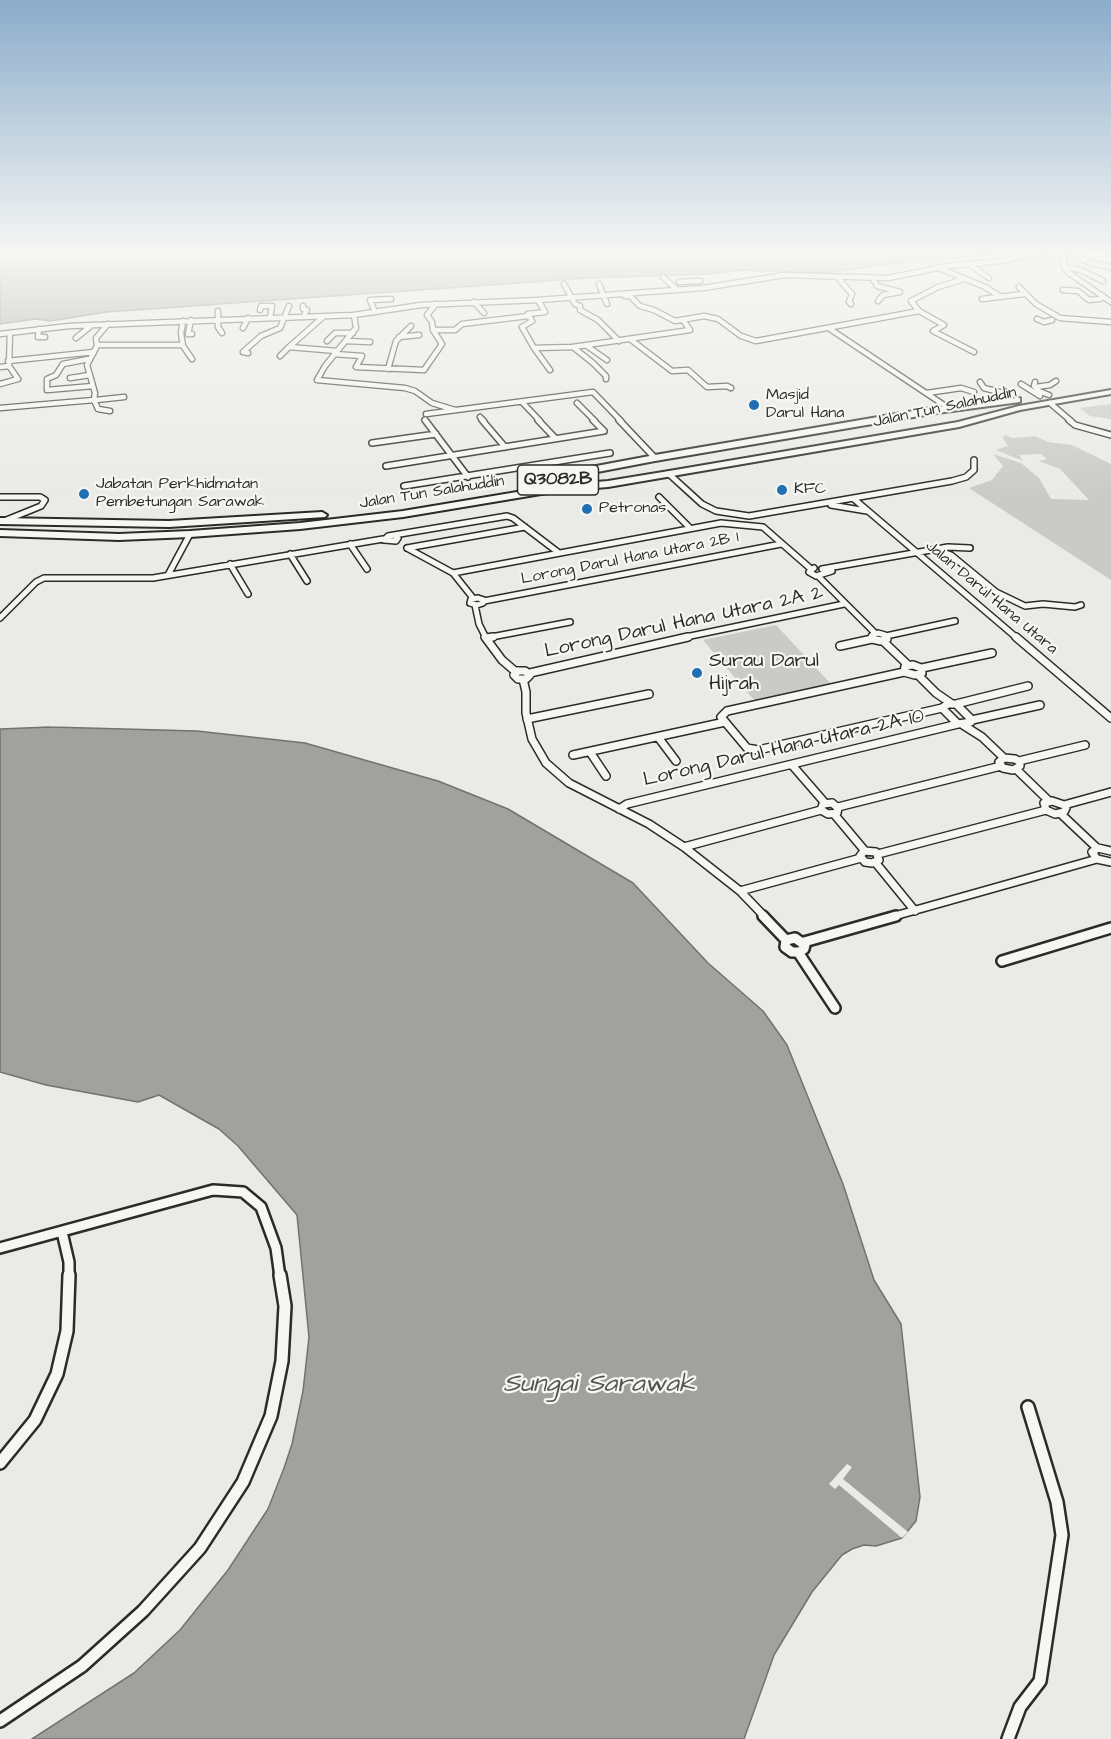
<!DOCTYPE html>
<style>
body{margin:0}
canvas{display:block;background:#eaeae6}
</style>
<canvas width="1111" height="1739"></canvas>
<script>
const ctx = document.querySelector('canvas').getContext('2d');
ctx.lineJoin = 'round';
function fill(path, color) {
  ctx.fillStyle = color;
  ctx.fill(path, 'evenodd');
}
function toPath(rows) {
  const path = new Path2D();
  for (const r of rows) {
    path.moveTo(r[0], r[1]);
    for (let i = 2; i < r.length; i += 2) path.lineTo(r[i], r[i + 1]);
  }
  return path;
}
function trace(path, color, width, dash) {
  ctx.strokeStyle = color;
  ctx.lineWidth = width;
  ctx.lineCap = dash ? 'butt' : 'round';
  ctx.setLineDash(dash || []);
  ctx.stroke(path);
}
function label(font, color, halo, rows, align = 'center') {
  ctx.font = font + ' "Architects Daughter",sans-serif';
  ctx.lineWidth = 4.5;
  ctx.setLineDash([]);
  ctx.textBaseline = 'middle';
  ctx.strokeStyle = halo;
  ctx.fillStyle = color;
  for (const [text, x, y, turn = 0] of rows) {
    ctx.save();
    ctx.translate(x, y);
    ctx.rotate((+turn || 0) * Math.PI / 180);
    ctx.textAlign = isNaN(turn) ? turn : align;
    if (halo) ctx.strokeText(text, 0, 0);
    ctx.fillText(text, 0, 0);
    ctx.restore();
  }
}
fill(toPath([
 [1111,404,1111,419,1090,416,1080,408],
 [1006,435,1012,438,1035,436,1048,442,1072,445,1111,464,1111,580,969,488,992,480,1003,466,993,454,1021,463,1039,478,1051,499,1089,500,1060,469,1039,461,1047,459,1041,454,1019,455,1023,461,996,450,1008,446,1002,437],
 [776,625,831,684,754,700,703,640]
]), '#cacac7');
const water = toPath([
 [0,252,1020,252,889,264,823,273,738,270,709,274,588,278,107,312,50,321,36,319,0,324,0,252],
 [50,727,197,731,305,743,438,781,508,809,633,883,708,963,763,1011,787,1045,843,1184,874,1280,901,1324,920,1497,916,1521,902,1538,876,1546,864,1545,852,1549,842,1555,812,1592,774,1655,744,1739,32,1739,134,1673,180,1630,228,1570,268,1509,284,1468,292,1444,303,1391,309,1337,297,1215,238,1146,219,1129,159,1095,138,1102,46,1085,0,1072,0,729,50,727]
]);
fill(water, '#a1a19e');
trace(water, '#727270', 1.5);
fill(toPath([
 [847,1464,852,1467,843,1479,908,1532,902,1538,839,1485,835,1489,829,1484]
]), '#eaeae6');
trace(toPath([
 [1036,256,1050,262]
]), '#727270', 1.5);
const streetFar4 = toPath([
 [1050,252,1064,258,1064,267,1069,273,1111,302],
 [1068,252,1090,263,1111,267],
 [969,264,989,278],
 [1064,267,1081,270,1103,281],
 [939,268,985,287,1001,297],
 [663,277,676,289],
 [837,277,852,294,849,302,851,304],
 [873,279,877,286,900,292,883,295,878,301],
 [964,279,938,287,911,301,919,311,944,325,933,331,974,352],
 [679,282,700,281],
 [564,284,575,304,580,306,580,310,598,320,619,341],
 [599,284,607,304],
 [1019,287,1036,304,1060,318,1111,322],
 [1063,290,1078,291,1089,300,1100,299,1103,296],
 [625,296,630,296,640,306,654,310,675,321,704,316,718,319,741,336,756,341,919,311],
 [982,299,1024,294],
 [538,300,545,312,528,314,532,321,522,327,534,348,573,347,690,330,683,320],
 [474,302,484,313],
 [436,304,427,315,432,322,433,330,455,330,462,324,528,316],
 [303,306,303,309,307,310,303,317],
 [260,310,261,306,272,306,270,318],
 [218,311,218,327,222,333],
 [375,312,370,300,391,299],
 [354,315,356,328,325,366,317,380,405,388,415,391,432,403,455,410],
 [323,317,289,347,337,351],
 [1037,319,1044,322,1052,320],
 [191,320,188,334,192,334],
 [183,321,181,333,183,346,192,359],
 [243,328,248,318],
 [39,329,38,337,45,337],
 [830,329,950,409],
 [0,334,69,326,354,315,421,305,538,300,703,288,785,275,888,278,948,266,1002,261,1045,252],
 [399,337,419,335],
 [76,338,92,325],
 [630,339,672,371,688,370,707,387,727,386,731,388],
 [327,341,335,333,353,333],
 [347,341,370,342],
 [97,345,183,345],
 [587,346,607,360],
 [573,347,593,363,606,376,606,379],
 [534,348,550,370],
 [248,353,243,352,261,336,280,328,289,306],
 [334,354,362,356,356,367,424,370,442,344,433,330],
 [280,356,289,347],
 [89,359,63,364,56,375,47,379,47,390,93,386],
 [8,361,94,352],
 [9,364,10,333],
 [0,367,9,366,18,379,0,384],
 [388,369,396,341,411,326],
 [70,378,90,375],
 [980,382,984,388,1003,393],
 [1035,382,1034,386,1039,391,1049,395],
 [1021,384,1040,396],
 [1036,387,1050,385,1056,381],
 [927,393,961,388,974,392],
 [94,400,98,409,110,411],
 [96,400,124,397],
 [523,403,540,421],
 [577,403,595,421],
 [1050,403,1071,421],
 [0,408,94,400,95,393,87,365,97,346,96,338,108,324],
 [426,414,593,392,621,421],
 [480,417,484,421]
]);
const streetFar3 = toPath([
 [425,420,468,477],
 [482,420,505,447],
 [538,420,555,438],
 [619,420,655,458],
 [1069,420,1075,425,1111,435],
 [372,443,436,434],
 [386,466,604,431,593,420],
 [669,474,702,504,716,511,749,516,952,481,966,477,974,470,974,460],
 [404,486,610,453],
 [0,497,40,497,45,500,41,506,4,521],
 [659,497,690,528],
 [854,499,1017,638],
 [831,505,867,511],
 [395,536,398,538,396,541,384,540,388,536,507,516,513,518,559,553],
 [350,544,367,569],
 [407,548,525,527],
 [407,548,453,573,473,598],
 [938,550,951,555,996,592,1025,606,1043,604,1075,607,1081,605],
 [290,554,307,581],
 [230,564,248,594],
 [814,568,809,572,816,576,832,571],
 [822,569,948,547,970,548],
 [453,573,721,523,763,527,811,569],
 [168,575,190,534],
 [818,576,875,633],
 [478,598,484,600,483,603,477,605,470,603,471,599,478,598],
 [484,601,781,544],
 [475,605,479,624,486,638],
 [0,618,36,582,44,578,153,578,383,539],
 [886,636,955,621],
 [486,638,570,622],
 [681,638,844,604],
 [872,638,872,635,878,633,885,635,887,638]
]);
const streetFar2 = toPath([
 [485,637,502,660,516,672],
 [872,637,872,639,881,641,887,639,886,637],
 [1016,637,1111,718],
 [486,638,493,637],
 [883,641,908,665],
 [840,646,872,639],
 [913,665,921,668,922,673,915,675,904,672,905,666,913,665],
 [922,668,992,653],
 [518,671,525,671,530,675,526,679,518,679,514,675,518,671],
 [904,672,727,711,721,717,747,748,758,750,942,708],
 [530,673,688,637],
 [918,675,936,693,952,704],
 [523,679,526,692,526,713,532,739,546,763,569,783,649,824,684,847,740,891,765,917],
 [948,704,956,704,972,720,971,722,958,724,942,708,948,704],
 [956,704,1028,686],
 [527,719,649,694],
 [972,720,1040,705],
 [963,725,982,737,1004,758],
 [658,737,676,761],
 [590,752,606,776],
 [573,755,725,722],
 [1004,758,1015,759,1020,762,1020,766,1013,770,1003,768,999,762,1004,758],
 [1019,761,1085,745],
 [792,765,825,803],
 [1016,769,1049,801],
 [1052,801,1064,805,1066,808,1064,812,1055,814,1046,810,1044,803,1052,801],
 [832,803,838,808,837,813,828,814,821,810,823,804,832,803],
 [1064,805,1111,792],
 [838,807,1001,766],
 [619,809,627,804,958,724],
 [834,814,865,851],
 [1061,814,1097,848],
 [684,847,821,810],
 [864,851,876,852,879,860,872,863,865,862,860,856,864,851],
 [1111,851,1098,848,1092,852,1097,859,1111,862],
 [878,854,1046,810],
 [875,862,915,911],
 [740,891,861,858],
 [891,917,1097,859]
]);
const streetFar1 = toPath([
 [763,916,786,940],
 [795,938,805,945,804,949,799,952,792,952,785,947,786,940,795,938],
 [804,942,896,916],
 [798,952,835,1008],
 [1002,961,1111,928],
 [62,1232,69,1262,69,1277],
 [0,1248,213,1190,243,1192,261,1207,276,1248,280,1277]
]);
const street = toPath([
 [0,1463,35,1420,57,1374,67,1331,69,1275],
 [0,1721,82,1666,143,1611,200,1548,243,1482,271,1416,282,1361,285,1306,280,1275],
 [1008,1739,1020,1707,1040,1681,1062,1535,1057,1502,1028,1407]
]);
const highway = toPath([
 [1111,390,1111,394,1020,410,959,427,608,487,559,491,403,517,300,529,190,537,119,540,0,536,0,530,119,534,190,531,300,523,403,511,559,485,608,481,669,471,958,422,1019,406,1111,390],
 [1017,398,1020,398,1020,402,937,413,655,461,592,473,551,484,546,481,591,467,655,455,937,407,1017,398],
 [322,512,327,515,325,517,169,527,0,524,0,518,169,521,322,512]
]);
trace(streetFar4, '#2b2b2b', 7);
trace(streetFar3, '#2b2b2b', 8);
trace(streetFar2, '#2b2b2b', 10);
trace(streetFar1, '#2b2b2b', 14);
trace(street, '#2b2b2b', 16);
trace(highway, '#2b2b2b', 4);
trace(streetFar4, '#f6f6f2', 4.5);
trace(streetFar3, '#f6f6f2', 5);
trace(streetFar2, '#f6f6f2', 7);
trace(streetFar1, '#f6f6f2', 9);
trace(street, '#f6f6f2', 11);
fill(highway, '#f6f6f2');
const sky = ctx.createLinearGradient(0, 0, 0, 496);
sky.addColorStop(0, '#8bacca');
sky.addColorStop(0.51, '#f6f6f4');
sky.addColorStop(1, '#f6f6f400');
ctx.fillStyle = sky;
ctx.fillRect(0, 0, 1111, 496);
for (const [x, y, r, color] of [
 [754,405,6,"#1f6fb2"],
 [782,490,6,"#1f6fb2"],
 [84,494,6,"#1f6fb2"],
 [587,509,6,"#1f6fb2"],
 [697,673,6,"#1f6fb2"]
]) {
  const dot = new Path2D();
  dot.arc(x, y, r, 0, 2 * Math.PI);
  ctx.fillStyle = color;
  ctx.fill(dot);
  trace(dot, '#f6f6f2', 2);
}
label('16px', '#2b2b2b', '#f6f6f2', [
 ["Masjid",766,396],
 ["Darul Hana",766,414],
 ["Jabatan Perkhidmatan",96,485],
 ["Pembetungan Sarawak",96,503],
 ["KFC",794,490],
 ["Petronas",599,509]
], 'left');
label('16px', '#2b2b2b', '#f6f6f2', [
 ["Jalan Tun Salahuddin",945,408,-12],
 ["Jalan Tun Salahuddin",432,493,-9],
 ["Lorong Darul Hana Utara 2B 1",630,559,-11],
 ["Jalan Darul Hana Utara",991,598,40]
]);
for (const [x, y, w] of [
 [558,480,81]
]) {
  const box = new Path2D();
  box.roundRect(x - w / 2, y - 15, w, 30, 4.5);
  ctx.fillStyle = '#f6f6f2';
  ctx.fill(box);
  trace(box, '#2b2b2b', 1.5);
}
label('bold 18px', '#2b2b2b', null, [
 ["Q3082B",558,480]
]);
label('20px', '#2b2b2b', '#f6f6f2', [
 ["Lorong Darul Hana Utara 2A 2",684,623,-12],
 ["Lorong Darul Hana Utara 2A 10",784,749,-13]
]);
label('20px', '#2b2b2b', '#f6f6f2', [
 ["Surau Darul",709,662],
 ["Hijrah",709,685]
], 'left');
label('italic 26px', '#545453', '#f6f6f2', [
 ["Sungai Sarawak",599,1386]
]);
</script>
